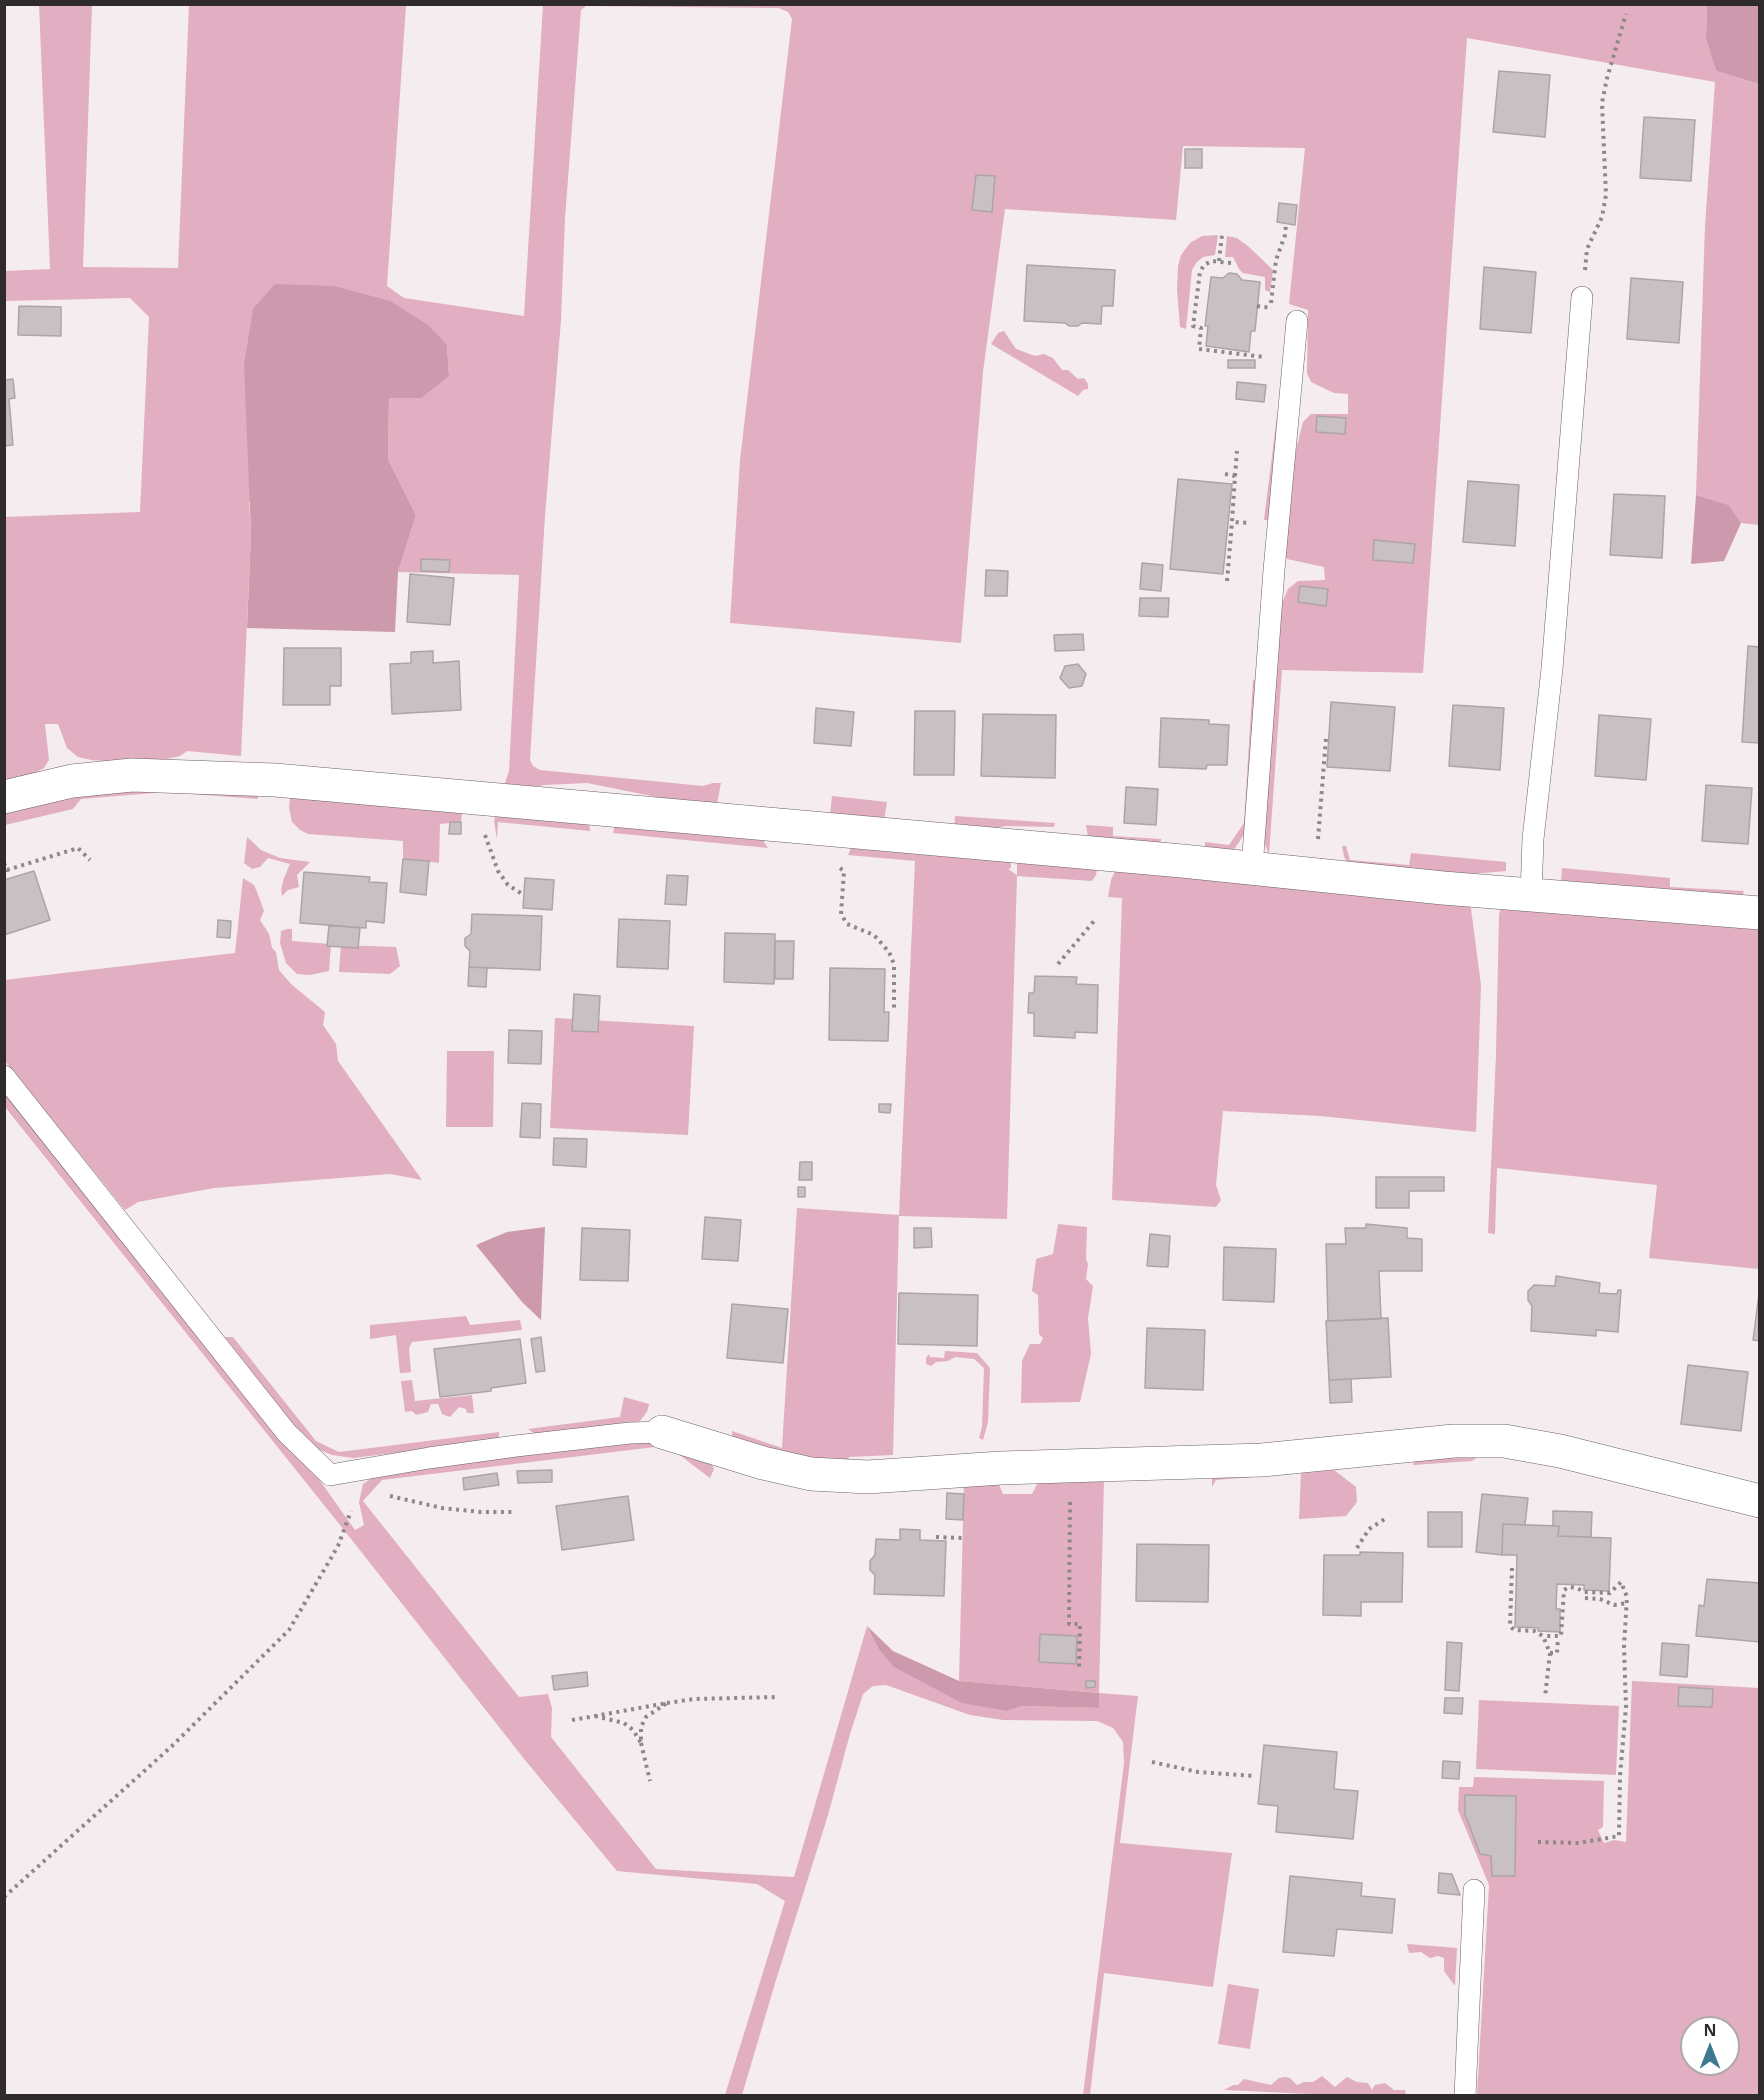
<!DOCTYPE html>
<style>
body{margin:0}
#map{position:relative;width:1764px;height:2100px;overflow:hidden;background:#f5ecef;font-family:"Noto Sans",sans-serif}
canvas{display:block}
.frame{position:absolute;inset:0;border:6px solid #2f2b2d;pointer-events:none}
.north{position:absolute;left:1680px;top:2016px;width:60px;height:60px;box-sizing:border-box;background:#fff;border:2px solid #acaaab;border-radius:50%;rotate:0deg;font-size:16px;font-weight:700;line-height:24px;text-align:center;color:#2f2b2d}
.north::after{content:'';display:block;margin:auto;width:21px;height:27px;background:#3d7990;clip-path:polygon(50% 0,100% 100%,50% 72%,0 100%)}
</style>
<div id="map">
<canvas width="1764" height="2100"></canvas>
<div class="frame"></div>
<div class="north">N</div>
</div>
<script>
const ctx = document.querySelector('canvas').getContext('2d');
ctx.lineJoin = 'round';
function fill(path, color) {
  ctx.fillStyle = color;
  ctx.fill(path, 'evenodd');
}
function toPath(rows) {
  const path = new Path2D();
  for (const r of rows) {
    path.moveTo(r[0], r[1]);
    for (let i = 2; i < r.length; i += 2) path.lineTo(r[i], r[i + 1]);
  }
  return path;
}
function trace(path, color, width, dash) {
  ctx.strokeStyle = color;
  ctx.lineWidth = width;
  ctx.lineCap = dash ? 'butt' : 'round';
  ctx.setLineDash(dash || []);
  ctx.stroke(path);
}
fill(toPath([
 [39,5,92,5,83,267,178,268,189,5,406,5,387,286,404,298,524,316,543,5,1707,5,1706,39,1716,71,1759,84,1759,525,1741,523,1729,505,1696,495,1705,226,1715,82,1467,38,1423,673,1282,670,1269,855,1264,841,1281,605,1288,589,1298,581,1325,580,1324,567,1287,559,1284,555,1290,492,1296,450,1303,422,1311,414,1348,414,1348,394,1334,393,1311,382,1307,373,1308,310,1289,304,1305,148,1183,146,1176,220,1005,209,983,372,961,643,730,623,740,460,792,19,788,12,779,8,586,6,581,10,565,218,561,320,545,516,530,760,533,766,540,770,703,786,713,783,721,783,716,809,587,783,544,785,520,790,510,788,505,783,509,771,519,575,398,572,416,515,388,459,389,398,422,398,449,376,447,345,249,502,251,535,241,756,187,751,180,756,158,761,136,763,91,760,78,757,67,748,58,724,45,724,49,760,44,768,17,782,5,786,4,517,140,512,149,317,130,298,5,301,5,271,50,269],
 [1218,235,1215,255,1203,257,1197,262,1192,270,1186,329,1180,327,1177,290,1178,266,1181,255,1190,243,1202,236],
 [1227,236,1237,238,1249,247,1273,270,1270,292,1265,290,1265,277,1243,273,1239,269,1233,257,1225,257],
 [1004,331,1016,349,1035,356,1044,354,1053,358,1062,370,1068,370,1078,379,1084,378,1088,384,1088,389,1083,390,1078,396,991,344,998,333],
 [1277,416,1281,422,1270,520,1264,520],
 [1257,679,1247,820,1243,836,1235,848,1223,854,1205,854,1205,842,1229,845,1244,823,1253,680],
 [78,788,258,792,258,799,165,792,81,799,73,809,5,825,5,806],
 [832,796,887,802,884,821,830,815],
 [290,797,463,805,461,822,440,824,439,863,403,859,403,841,308,834,300,830,292,822,289,808],
 [498,806,588,814,590,831,498,822,497,839,494,821],
 [955,816,1055,823,1054,827,1006,826,969,833,954,832],
 [617,817,765,835,764,842,768,848,613,833],
 [1086,825,1113,827,1113,836,1161,839,1160,850,1089,843],
 [247,837,261,850,280,858,310,862,297,875,299,887,288,890,282,896,281,890,284,878,290,864,268,858,260,867,252,869,244,863],
 [863,841,1011,855,1011,868,1008,869,1017,875,1017,855,1097,869,1096,875,1092,881,1017,876,1007,1219,899,1216,893,1455,849,1457,847,1466,732,1443,732,1431,782,1448,797,1208,899,1215,915,861,848,855,851,848],
 [1342,846,1346,846,1350,860,1409,865,1411,853,1506,862,1506,871,1440,877,1348,865,1344,856],
 [1562,868,1670,878,1670,887,1744,891,1742,897,1602,884,1590,887,1561,883],
 [1115,871,1470,901,1481,985,1476,1132,1320,1116,1223,1111,1216,1185,1221,1200,1216,1207,1112,1200,1122,898,1108,897,1111,880],
 [243,878,254,885,259,897,264,911,260,920,269,934,272,948,276,952,279,970,291,984,325,1012,323,1025,336,1044,338,1061,422,1180,390,1174,214,1188,138,1202,125,1210,5,1061,4,980,235,953],
 [1502,905,1759,923,1759,1269,1649,1258,1657,1185,1497,1168,1495,1234,1488,1233,1496,1055,1499,914],
 [287,929,292,929,292,941,331,944,329,971,310,975,297,974,286,963,280,943,281,931],
 [341,945,396,947,400,966,390,974,339,972],
 [555,1018,694,1026,688,1135,550,1128],
 [447,1051,494,1051,493,1127,446,1127],
 [4,1091,279,1440,318,1478,355,1530,364,1525,359,1502,363,1484,373,1477,489,1458,635,1443,656,1443,707,1455,714,1469,710,1478,673,1450,655,1447,382,1480,363,1501,519,1697,548,1694,552,1708,551,1737,656,1869,794,1877,867,1626,878,1648,1007,1711,1022,1706,1099,1708,1099,1693,959,1681,964,1482,998,1482,1003,1494,1032,1494,1039,1480,1104,1478,1099,1693,1138,1696,1120,1843,1232,1853,1213,1987,1104,1973,1090,2095,1083,2095,1124,1763,1123,1742,1113,1728,1097,1721,1003,1720,970,1715,886,1685,873,1686,863,1694,850,1734,828,1815,776,1980,742,2095,725,2095,785,1901,757,1884,617,1871,525,1760,344,1530,5,1107],
 [1058,1224,1087,1227,1086,1259,1088,1264,1086,1279,1093,1286,1088,1318,1091,1354,1080,1402,1021,1403,1022,1361,1030,1344,1040,1344,1043,1338,1039,1334,1038,1295,1032,1291,1036,1259,1053,1254],
 [466,1316,470,1325,520,1320,522,1330,412,1342,409,1348,411,1372,404,1373,400,1373,396,1335,370,1339,370,1325],
 [225,1337,233,1337,316,1441,339,1452,499,1432,499,1440,353,1458,332,1455,317,1449,305,1439],
 [945,1351,977,1353,990,1368,988,1422,983,1440,979,1438,982,1427,984,1368,974,1359,955,1357,948,1361,936,1362,931,1366,926,1364,926,1358,929,1354,930,1357,944,1358],
 [412,1380,415,1401,472,1395,474,1413,467,1413,466,1409,459,1407,450,1417,442,1414,438,1404,431,1404,428,1412,416,1415,412,1411,405,1412,401,1381],
 [624,1397,649,1404,647,1412,640,1421,628,1424,535,1434,528,1429,620,1417],
 [1481,1455,1472,1461,1413,1465,1414,1456],
 [1301,1467,1302,1473,1334,1470,1356,1487,1357,1502,1346,1516,1299,1519,1301,1473,1216,1480,1212,1487,1212,1479,1217,1475],
 [1632,1681,1759,1688,1759,2095,1477,2095,1489,1885,1458,1810,1459,1787,1473,1787,1474,1777,1604,1781,1603,1827,1598,1830,1604,1843,1614,1840,1626,1842],
 [1692,2028,1728,2028,1728,2064,1692,2064],
 [1479,1700,1619,1706,1616,1775,1476,1769],
 [1407,1944,1457,1948,1455,1986,1444,1971,1444,1958,1438,1956,1430,1958,1421,1952,1409,1953],
 [1228,1984,1259,1989,1250,2049,1218,2044],
 [1322,2076,1335,2087,1347,2077,1357,2082,1368,2083,1372,2090,1375,2085,1385,2083,1394,2090,1405,2090,1406,2095,1331,2095,1224,2090,1233,2085,1238,2085,1244,2079,1271,2085,1279,2078,1285,2077,1290,2078,1297,2085,1304,2082,1313,2082]
]), '#e1aec2');
fill(toPath([
 [1707,5,1759,5,1759,84,1716,71,1706,39],
 [275,284,334,286,390,301,428,325,447,345,449,376,422,398,389,398,388,459,416,515,398,572,395,632,247,628,251,535,244,365,253,309],
 [1696,495,1729,505,1741,523,1724,561,1691,564],
 [545,1227,541,1320,522,1302,476,1245,507,1232],
 [867,1626,893,1651,959,1681,1099,1693,1099,1708,1022,1706,1007,1711,962,1703,894,1667,878,1648]
]), '#cd99ad');
const building = toPath([
 [1499,71,1550,75,1545,137,1493,132,1499,71],
 [1644,117,1695,120,1691,181,1640,178,1644,117],
 [1185,149,1202,149,1202,168,1185,168,1185,149],
 [976,175,995,176,992,212,972,210,976,175],
 [1279,203,1297,205,1295,225,1277,222,1279,203],
 [1027,265,1115,270,1113,306,1102,306,1101,324,1082,323,1078,326,1069,326,1065,323,1024,321,1027,265],
 [1484,267,1536,272,1531,333,1480,329,1484,267],
 [1229,273,1237,274,1242,280,1260,282,1255,331,1251,331,1249,352,1206,346,1208,326,1205,326,1211,277,1223,278,1229,273],
 [1631,278,1683,282,1679,343,1627,339,1631,278],
 [19,306,61,307,61,336,18,335,19,306],
 [1228,360,1255,360,1255,368,1228,368,1228,360],
 [13,379,15,398,9,399,13,445,4,446,4,380,13,379],
 [1237,382,1266,385,1264,402,1236,399,1237,382],
 [1317,416,1346,418,1345,434,1316,432,1317,416],
 [1178,479,1232,484,1223,574,1170,569,1178,479],
 [1468,481,1519,485,1515,546,1463,542,1468,481],
 [1614,494,1665,496,1662,558,1610,555,1614,494],
 [1374,540,1415,544,1413,563,1373,560,1374,540],
 [421,559,450,560,449,572,421,571,421,559],
 [1142,563,1163,565,1161,591,1140,589,1142,563],
 [986,570,1008,571,1007,596,985,596,986,570],
 [410,574,454,578,450,625,407,622,410,574],
 [1300,586,1328,589,1326,606,1298,602,1300,586],
 [1140,598,1169,598,1168,617,1139,616,1140,598],
 [1083,634,1084,650,1055,651,1054,635,1083,634],
 [1748,646,1760,647,1760,743,1742,742,1748,646],
 [284,648,341,648,341,686,330,686,330,705,283,705,284,648],
 [433,651,433,663,459,661,461,710,392,714,390,664,411,663,411,652,433,651],
 [1078,664,1086,674,1082,686,1069,688,1060,678,1065,666,1078,664],
 [1331,702,1395,707,1390,771,1327,767,1331,702],
 [1453,705,1504,708,1500,770,1449,766,1453,705],
 [816,708,854,712,851,746,814,743,816,708],
 [915,711,955,711,954,775,914,775,915,711],
 [983,714,1056,715,1055,778,981,776,983,714],
 [1599,715,1651,719,1646,780,1595,776,1599,715],
 [1161,718,1209,720,1209,724,1229,725,1227,765,1207,765,1206,769,1159,767,1161,718],
 [1706,785,1752,788,1748,844,1702,841,1706,785],
 [1126,787,1158,789,1156,825,1124,823,1126,787],
 [450,822,461,822,461,834,449,834,450,822],
 [403,859,429,861,426,895,400,892,403,859],
 [34,871,50,920,4,935,4,880,34,871],
 [304,872,370,877,369,882,387,883,384,923,366,921,366,928,300,923,304,872],
 [667,875,688,876,686,905,665,904,667,875],
 [525,878,554,880,552,910,523,908,525,878],
 [472,914,542,916,540,970,469,967,470,951,465,946,465,938,471,934,472,914],
 [619,919,670,921,668,969,617,967,619,919],
 [218,920,231,921,230,938,217,937,218,920],
 [329,925,360,928,358,948,327,946,329,925],
 [725,933,775,934,774,984,724,982,725,933],
 [775,941,794,941,793,979,775,979,775,941],
 [469,967,487,968,486,987,468,986,469,967],
 [830,968,885,969,884,1012,889,1012,888,1041,829,1040,830,968],
 [1035,976,1077,977,1076,984,1098,985,1097,1033,1075,1032,1075,1038,1034,1036,1034,1013,1028,1013,1029,993,1034,993,1035,976],
 [574,994,600,996,598,1032,572,1031,574,994],
 [509,1030,542,1031,541,1064,508,1063,509,1030],
 [522,1103,541,1104,540,1138,520,1137,522,1103],
 [879,1104,891,1104,890,1113,879,1112,879,1104],
 [554,1138,587,1139,586,1167,553,1165,554,1138],
 [800,1162,812,1162,812,1180,799,1180,800,1162],
 [1376,1177,1444,1177,1444,1191,1409,1191,1409,1208,1376,1208,1376,1177],
 [798,1187,805,1187,805,1197,798,1197,798,1187],
 [705,1217,741,1220,738,1261,702,1259,705,1217],
 [1366,1224,1407,1228,1407,1238,1422,1239,1422,1271,1379,1271,1381,1319,1328,1321,1326,1244,1346,1244,1345,1228,1366,1228,1366,1224],
 [582,1228,630,1230,628,1281,580,1280,582,1228],
 [914,1228,931,1228,932,1247,914,1248,914,1228],
 [1150,1234,1170,1236,1168,1267,1147,1266,1150,1234],
 [1224,1247,1276,1249,1274,1302,1223,1300,1224,1247],
 [1556,1276,1600,1283,1599,1293,1617,1294,1618,1290,1621,1290,1618,1332,1596,1330,1596,1336,1531,1331,1532,1306,1528,1300,1528,1291,1534,1285,1555,1286,1556,1276],
 [1760,1286,1760,1341,1753,1340,1760,1286],
 [899,1293,978,1295,977,1346,898,1344,899,1293],
 [732,1304,788,1309,783,1363,727,1358,732,1304],
 [1388,1318,1391,1377,1329,1380,1326,1321,1388,1318],
 [1147,1328,1205,1330,1203,1390,1145,1388,1147,1328],
 [541,1337,545,1371,536,1372,531,1339,541,1337],
 [520,1339,526,1383,491,1388,491,1391,440,1397,434,1349,520,1339],
 [1688,1365,1748,1372,1741,1431,1681,1424,1688,1365],
 [1351,1379,1352,1402,1330,1403,1329,1380,1351,1379],
 [552,1470,552,1482,518,1483,517,1471,552,1470],
 [497,1473,499,1485,464,1490,463,1478,497,1473],
 [947,1493,964,1494,963,1520,946,1519,947,1493],
 [1482,1494,1528,1498,1525,1525,1503,1524,1502,1555,1476,1552,1482,1494],
 [628,1496,634,1540,562,1550,556,1506,628,1496],
 [1553,1511,1592,1512,1591,1537,1558,1536,1559,1526,1553,1526,1553,1511],
 [1428,1512,1462,1512,1462,1547,1428,1547,1428,1512],
 [1503,1524,1559,1526,1558,1536,1611,1538,1609,1591,1584,1590,1584,1585,1557,1584,1556,1609,1560,1609,1560,1632,1538,1631,1539,1628,1515,1627,1517,1555,1502,1555,1503,1524],
 [900,1529,920,1530,920,1540,946,1541,944,1596,874,1594,875,1575,870,1570,870,1561,875,1555,876,1539,900,1540,900,1529],
 [1137,1544,1209,1545,1208,1602,1136,1601,1137,1544],
 [1360,1552,1403,1553,1402,1602,1361,1602,1361,1616,1323,1615,1324,1555,1360,1555,1360,1552],
 [1707,1579,1760,1583,1760,1642,1696,1636,1699,1605,1704,1606,1707,1579],
 [1040,1634,1077,1636,1076,1664,1039,1662,1040,1634],
 [1447,1642,1462,1643,1459,1691,1445,1690,1447,1642],
 [1662,1643,1689,1645,1687,1677,1660,1675,1662,1643],
 [587,1672,588,1686,554,1690,552,1676,587,1672],
 [1086,1681,1095,1681,1095,1687,1086,1688,1086,1681],
 [1679,1687,1713,1689,1712,1707,1678,1706,1679,1687],
 [1445,1698,1463,1698,1462,1714,1444,1713,1445,1698],
 [1264,1745,1337,1752,1334,1789,1358,1791,1353,1839,1276,1832,1278,1806,1258,1804,1264,1745],
 [1443,1761,1460,1762,1459,1779,1442,1778,1443,1761],
 [1465,1795,1516,1796,1515,1876,1492,1876,1491,1856,1480,1854,1465,1814,1465,1795],
 [1439,1873,1452,1874,1460,1895,1438,1893,1439,1873],
 [1290,1876,1362,1883,1361,1896,1395,1899,1392,1933,1337,1929,1334,1956,1283,1952,1290,1876]
]);
fill(building, '#c9c0c3');
trace(building, '#aca4a7', 1.5);
const lane = toPath([
 [1252,868,1274,570,1297,321],
 [1531,895,1533,839,1552,669,1582,297],
 [4,1076,286,1432,330,1475,429,1458,516,1446,630,1433,662,1432],
 [1465,2096,1474,1890]
]);
const street = toPath([
 [4,797,72,781,132,775,275,780,1182,861,1443,888,1760,913],
 [662,1432,763,1463,811,1474,868,1477,1001,1468,1262,1460,1454,1441,1504,1441,1560,1451,1760,1501]
]);
trace(lane, '#6a6265', 22);
trace(street, '#6a6265', 34);
trace(toPath([
 [1219,261,1222,235],
 [1231,263,1212,261,1204,265,1200,272,1193,326,1201,328,1199,349,1264,357],
 [1585,270,1587,249,1602,217,1606,195,1602,103,1607,78,1626,14],
 [1271,303,1276,260,1285,235,1286,224],
 [1257,306,1272,308],
 [1225,474,1235,476,1232,522,1250,523],
 [1235,476,1237,451],
 [1227,581,1232,522],
 [485,835,498,871,508,885,524,895],
 [1318,839,1326,738],
 [4,863,7,870,78,848,90,860],
 [840,868,844,871,841,914,847,924,874,935,889,952,894,964,894,1011],
 [1058,964,1094,921],
 [390,1496,442,1508,480,1512,514,1512],
 [1070,1502,1069,1624,1080,1624,1079,1671],
 [936,1537,963,1538],
 [1357,1548,1369,1529,1388,1517],
 [1512,1568,1510,1626,1514,1630,1534,1631,1543,1636,1550,1653,1545,1697],
 [1585,1598,1600,1599,1614,1605,1627,1603],
 [1550,1653,1557,1653,1558,1638],
 [667,1703,694,1699,777,1697],
 [572,1720,595,1716,667,1703,646,1717,641,1727,641,1743,633,1730,624,1723,595,1716],
 [641,1743,650,1781],
 [1152,1762,1198,1772,1255,1776],
 [1538,1842,1579,1843,1619,1836,1620,1776,1626,1707,1624,1646,1627,1597,1621,1582,1610,1593,1584,1592,1577,1588,1569,1587,1564,1590,1561,1636,1543,1636],
 [4,1897,172,1746,289,1630,338,1546,351,1511]
]), '#8e878a', 4, [3, 4.5]);
trace(lane, '#fff', 21);
trace(street, '#fff', 33);
</script>
